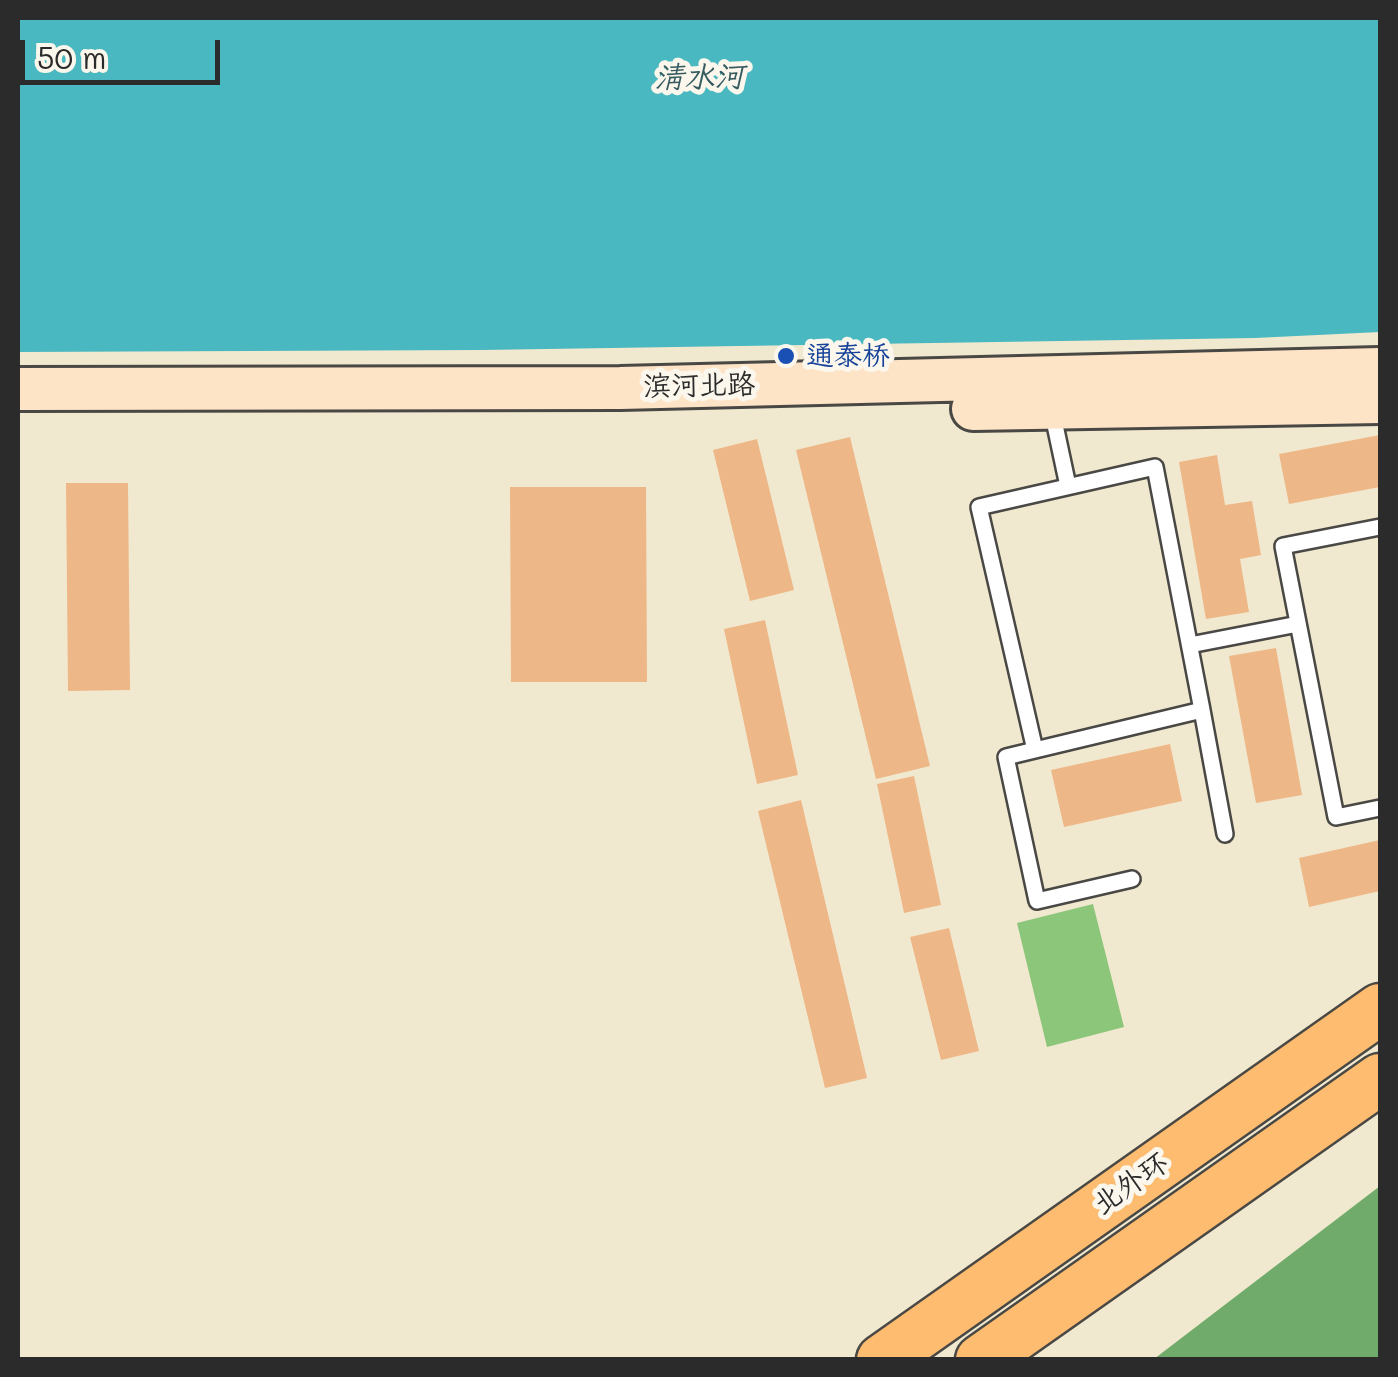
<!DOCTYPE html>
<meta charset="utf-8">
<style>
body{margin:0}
#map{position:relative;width:1398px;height:1377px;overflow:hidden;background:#f1e9cf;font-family:Mali,sans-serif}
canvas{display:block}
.frame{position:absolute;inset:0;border:20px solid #2b2b2b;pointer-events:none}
.scale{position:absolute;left:20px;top:40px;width:200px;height:45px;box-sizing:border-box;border:5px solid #2b2b2b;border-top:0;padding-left:12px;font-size:30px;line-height:35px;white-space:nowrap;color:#2b2b2b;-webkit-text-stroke:8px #fbf7ec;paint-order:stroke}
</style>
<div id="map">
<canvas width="1398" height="1377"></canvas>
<div class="frame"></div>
<div class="scale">50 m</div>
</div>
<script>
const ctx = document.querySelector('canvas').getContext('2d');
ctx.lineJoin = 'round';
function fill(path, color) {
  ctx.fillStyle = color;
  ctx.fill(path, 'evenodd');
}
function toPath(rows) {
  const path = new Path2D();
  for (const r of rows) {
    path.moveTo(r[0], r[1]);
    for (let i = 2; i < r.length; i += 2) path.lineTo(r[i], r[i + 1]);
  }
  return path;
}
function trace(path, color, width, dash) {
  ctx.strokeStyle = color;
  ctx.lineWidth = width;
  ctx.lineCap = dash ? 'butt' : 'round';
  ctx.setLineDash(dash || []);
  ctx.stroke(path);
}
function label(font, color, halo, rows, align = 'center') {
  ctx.font = font + ' Mali,"LXGW WenKai TC",sans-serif';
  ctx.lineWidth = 10;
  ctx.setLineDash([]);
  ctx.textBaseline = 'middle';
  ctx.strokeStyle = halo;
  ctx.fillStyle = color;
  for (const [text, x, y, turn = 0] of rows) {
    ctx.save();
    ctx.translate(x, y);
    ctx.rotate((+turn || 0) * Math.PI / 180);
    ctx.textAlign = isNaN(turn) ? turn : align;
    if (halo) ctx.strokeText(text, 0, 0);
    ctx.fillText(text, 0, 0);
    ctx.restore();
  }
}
fill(toPath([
 [1093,904,1124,1027,1047,1047,1017,923]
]), '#8cc67b');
fill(toPath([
 [1380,1186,1380,1359,1154,1359]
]), '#71ab6b');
fill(toPath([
 [18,18,1380,18,1380,332,1255,338,482,350,18,352]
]), '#49b8c1');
fill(toPath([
 [1380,435,1380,487,1289,504,1279,454],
 [850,437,930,766,876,779,796,450],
 [757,439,794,590,750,601,713,450],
 [1217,455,1225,505,1252,501,1261,555,1240,559,1249,612,1206,619,1179,462],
 [66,483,128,483,130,690,68,691],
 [510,487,646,487,647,682,511,682],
 [765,620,798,775,757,784,724,629],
 [1276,648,1302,795,1256,803,1229,656],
 [1170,744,1182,801,1064,827,1051,770],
 [914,776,941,905,904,913,877,784],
 [801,800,867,1078,825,1088,758,811],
 [1380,840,1380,891,1309,907,1299,858],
 [949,928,979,1051,941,1060,910,937]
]), '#eeb788');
const service = toPath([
 [1052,411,1068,486],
 [1380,527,1283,546,1336,817,1380,808],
 [1190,645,1298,624],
 [1202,710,1155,467,979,507,1035,750,1202,710,1225,834],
 [1035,750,1006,757,1037,901,1132,879]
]);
const secondary = toPath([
 [18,389,620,388,1380,369],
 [973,409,1380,402]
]);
const trunk = toPath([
 [882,1360,1380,1009],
 [981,1360,1380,1079]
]);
trace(service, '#494844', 20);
trace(secondary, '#494844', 48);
trace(trunk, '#494844', 55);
trace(service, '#fff', 15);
trace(secondary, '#fee4c6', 42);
trace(trunk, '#fdbc70', 50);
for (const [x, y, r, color] of [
 [786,356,10,"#1a4fb4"]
]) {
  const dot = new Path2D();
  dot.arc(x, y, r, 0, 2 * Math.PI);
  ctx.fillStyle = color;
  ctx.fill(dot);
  trace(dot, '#fbf7ec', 4);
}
label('28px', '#164399', '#fbf7ec', [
 ["通泰桥",806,356]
], 'left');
label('28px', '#2b2b2b', '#fbf7ec', [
 ["滨河北路",699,386,-1],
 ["北外环",1131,1184,-35]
]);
label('italic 30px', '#365c60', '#fbf7ec', [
 ["清水河",699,78,-1]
]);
</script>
